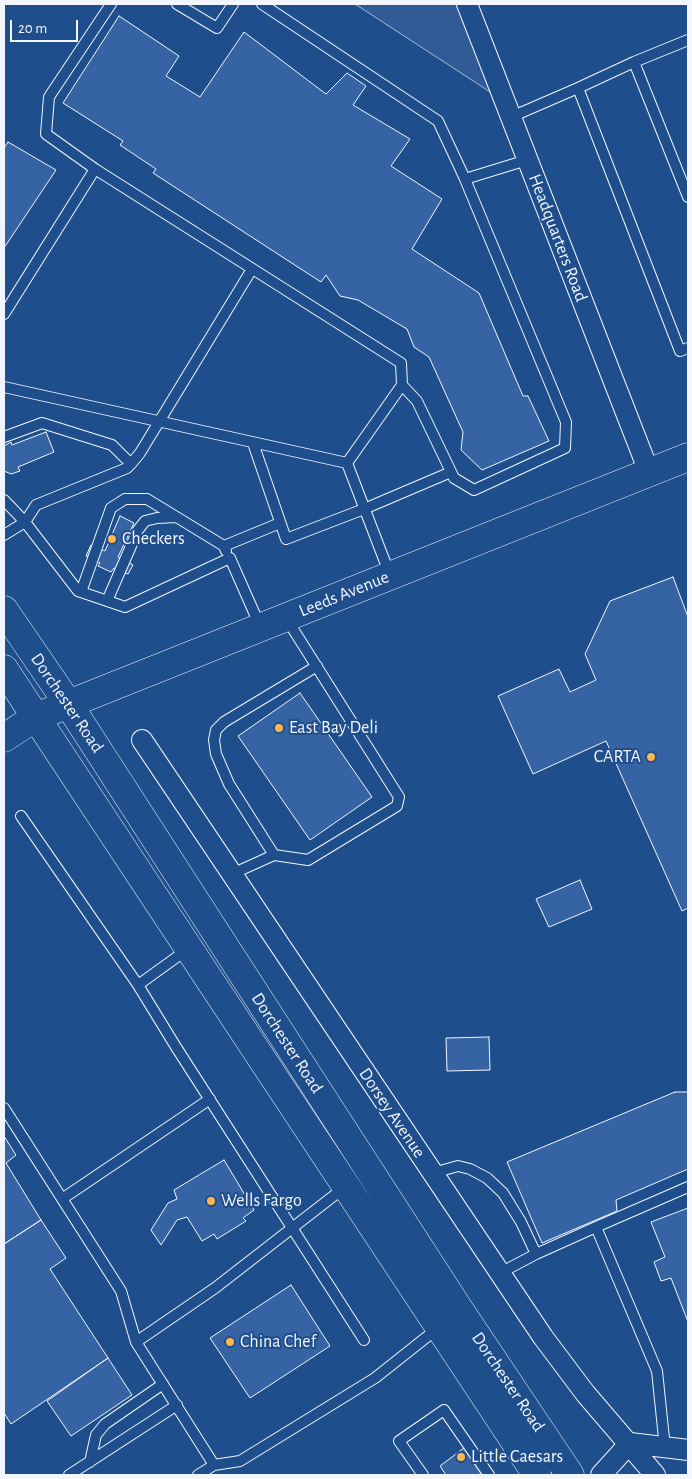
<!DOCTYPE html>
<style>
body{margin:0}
#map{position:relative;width:692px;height:1479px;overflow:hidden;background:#1f4e8c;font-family:"Alegreya Sans",sans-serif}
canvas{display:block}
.frame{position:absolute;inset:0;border:5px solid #f2f6ff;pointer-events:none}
.scale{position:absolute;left:10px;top:20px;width:68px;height:22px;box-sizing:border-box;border:2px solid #f2f6ff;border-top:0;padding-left:6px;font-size:15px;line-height:18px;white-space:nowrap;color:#f2f6ff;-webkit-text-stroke:4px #1f4e8c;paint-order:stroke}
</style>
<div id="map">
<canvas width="692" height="1479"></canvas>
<div class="frame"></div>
<div class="scale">20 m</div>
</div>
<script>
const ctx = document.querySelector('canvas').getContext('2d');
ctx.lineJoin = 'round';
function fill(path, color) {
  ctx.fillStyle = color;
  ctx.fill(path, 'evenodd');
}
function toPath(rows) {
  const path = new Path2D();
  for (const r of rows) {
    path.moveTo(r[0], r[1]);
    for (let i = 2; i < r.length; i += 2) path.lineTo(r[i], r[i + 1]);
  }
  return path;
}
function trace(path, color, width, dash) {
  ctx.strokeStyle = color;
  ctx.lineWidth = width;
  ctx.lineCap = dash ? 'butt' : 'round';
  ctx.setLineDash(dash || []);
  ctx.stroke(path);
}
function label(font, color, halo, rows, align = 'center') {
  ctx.font = font + ' "Alegreya Sans",sans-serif';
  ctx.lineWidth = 4;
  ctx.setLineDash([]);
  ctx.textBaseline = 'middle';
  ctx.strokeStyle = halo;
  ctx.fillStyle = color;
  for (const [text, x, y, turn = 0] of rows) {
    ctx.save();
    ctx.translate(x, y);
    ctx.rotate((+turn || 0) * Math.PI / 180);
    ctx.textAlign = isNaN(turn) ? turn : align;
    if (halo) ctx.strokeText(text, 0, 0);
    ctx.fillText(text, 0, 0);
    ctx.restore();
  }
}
const built = toPath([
 [355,4,467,4,504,101,355,4]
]);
fill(built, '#305b95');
trace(built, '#a8bbd7', 1);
const building = toPath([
 [119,16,179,56,166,76,200,97,244,32,326,94,347,73,366,86,353,105,410,139,391,166,442,199,412,249,479,293,523,396,528,396,549,441,482,470,461,450,463,432,429,357,414,347,407,329,358,300,340,296,326,275,321,282,153,173,156,169,120,145,123,141,63,103,119,16],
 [8,142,56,170,4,248,4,148,8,142],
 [46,432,54,452,18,467,20,471,11,474,4,471,4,446,11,442,12,445,46,432],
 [120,516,134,523,118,557,133,565,128,574,114,568,111,572,98,566,100,563,86,556,91,545,105,551,120,516],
 [673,577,688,617,688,908,682,911,606,741,533,774,498,696,559,669,570,692,596,680,585,654,610,601,673,577],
 [300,693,372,797,310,840,238,736,300,693],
 [580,880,592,909,549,927,536,899,580,880],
 [489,1037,490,1070,447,1071,446,1038,489,1037],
 [675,1092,688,1092,688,1169,616,1200,617,1211,542,1243,507,1162,675,1092],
 [4,1136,16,1155,6,1163,41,1220,4,1244,4,1136],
 [224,1160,254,1210,243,1218,246,1221,217,1239,214,1234,202,1241,187,1217,177,1220,161,1245,151,1230,168,1203,177,1199,174,1190,224,1160],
 [688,1208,688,1322,671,1278,661,1281,654,1262,665,1257,651,1222,688,1208],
 [41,1220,66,1258,50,1269,108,1358,11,1424,4,1413,4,1244,41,1220],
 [291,1285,330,1346,250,1398,210,1338,291,1285],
 [108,1358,132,1395,71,1436,47,1401,108,1358],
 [464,1448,482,1475,446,1475,440,1466,464,1448]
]);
fill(building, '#3563a3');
trace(building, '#f2f6ff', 1);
const lane = toPath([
 [177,4,217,28,233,4],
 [262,4,438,121,465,179],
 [688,40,634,62,578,88,680,351,688,348],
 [634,62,688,197],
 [511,117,578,88],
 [95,169,46,134,49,97,111,4],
 [4,314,95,169,401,363,402,385,347,463],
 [402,385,417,401,454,478,474,490,565,448,566,422,465,179,527,160],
 [4,387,347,463,390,575],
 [4,437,42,423,112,445,131,464],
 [253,443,286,539,364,509,451,472],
 [4,500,25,522,78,591,125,607,230,558,260,626],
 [4,535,25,522,36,505,127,468,131,464,140,453,252,269],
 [226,551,224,546,280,523],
 [81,592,111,508,125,499,147,499,224,546],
 [107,601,138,530,145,521,157,518,176,517],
 [21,816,138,985],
 [274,855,229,784,216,754,214,740,216,730,224,722,317,666],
 [232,874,274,855,308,860,397,806,399,797,286,618],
 [188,949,138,985,176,1047,364,1340],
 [4,1108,121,1291,136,1342,214,1465,240,1461,375,1378,438,1328],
 [433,1173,458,1166,470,1169,487,1178,503,1193,521,1222,536,1254,500,1273],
 [62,1199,210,1099],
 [596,1227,688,1187],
 [536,1254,596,1227,657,1371,665,1448],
 [136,1342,215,1288,345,1187],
 [90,1462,96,1435,105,1424,163,1384],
 [69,1475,177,1405],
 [198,1475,214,1465],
 [423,1475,399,1441,444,1410,489,1475]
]);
const street = toPath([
 [467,4,649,472],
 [142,740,543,1337,585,1393,655,1475],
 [630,1443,688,1450],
 [601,1475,630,1443]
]);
const secondary = toPath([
 [4,610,69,705,457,1306,570,1475],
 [4,669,537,1475],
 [4,738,36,717,688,457]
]);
trace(lane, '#f2f6ff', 12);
trace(street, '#f2f6ff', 22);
trace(secondary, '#f2f6ff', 29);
trace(lane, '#1f4e8c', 10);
trace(street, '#1f4e8c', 20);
trace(secondary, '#1f4e8c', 28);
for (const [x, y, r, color] of [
 [112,539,5,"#ffb74d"],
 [279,728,5,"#ffb74d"],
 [651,757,5,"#ffb74d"],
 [211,1201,5,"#ffb74d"],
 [230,1342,5,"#ffb74d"],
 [461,1457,5,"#ffb74d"]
]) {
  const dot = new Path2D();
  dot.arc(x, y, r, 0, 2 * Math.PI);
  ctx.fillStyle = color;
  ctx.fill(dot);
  trace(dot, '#1f4e8c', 2);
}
label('18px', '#f2f6ff', '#1f4e8c', [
 ["Headquarters Road",558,238,69],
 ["Leeds Avenue",344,594,-22],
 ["Dorchester Road",67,703,56],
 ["Dorchester Road",287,1043,57],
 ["Dorsey Avenue",392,1113,56],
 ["Dorchester Road",508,1382,56]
]);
label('18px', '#f2f6ff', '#1f4e8c', [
 ["Checkers",122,539],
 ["East Bay Deli",289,728],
 ["CARTA",641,757,"right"],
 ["Wells Fargo",221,1201],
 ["China Chef",240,1342],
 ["Little Caesars",471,1457]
], 'left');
</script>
